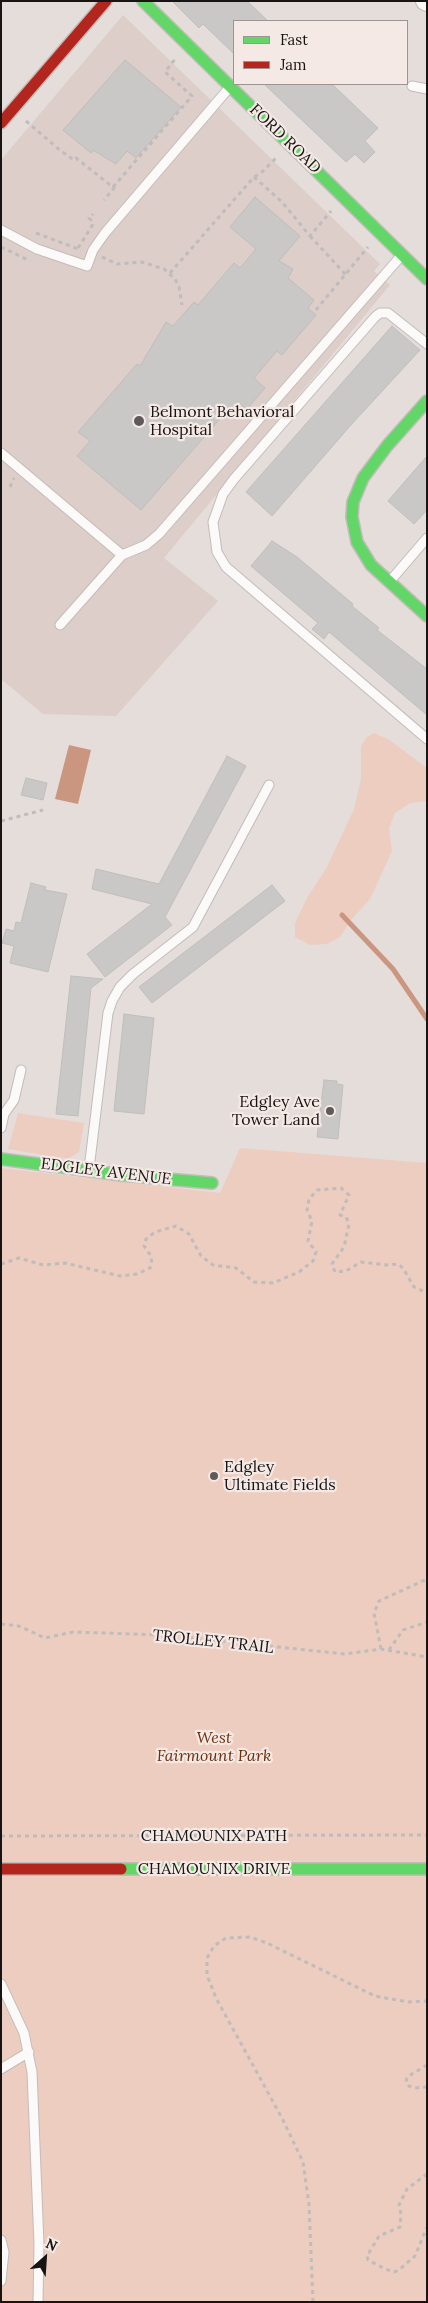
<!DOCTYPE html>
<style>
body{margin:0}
#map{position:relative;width:428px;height:2303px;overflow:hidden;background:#e4ddda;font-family:Lora,serif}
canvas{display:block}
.frame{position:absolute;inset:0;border:2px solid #181413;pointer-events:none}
.legend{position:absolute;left:233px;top:20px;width:175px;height:65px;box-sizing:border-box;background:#f4e9e4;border:1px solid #9c9490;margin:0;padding:6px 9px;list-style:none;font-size:15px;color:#181413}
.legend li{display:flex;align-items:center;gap:10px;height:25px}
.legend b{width:25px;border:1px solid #9c9490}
.north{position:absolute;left:20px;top:2233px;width:50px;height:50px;-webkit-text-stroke:4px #f4e9e4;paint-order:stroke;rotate:26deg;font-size:14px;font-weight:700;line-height:20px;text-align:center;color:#181413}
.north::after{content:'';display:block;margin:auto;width:18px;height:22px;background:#181413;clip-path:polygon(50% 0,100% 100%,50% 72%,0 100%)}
</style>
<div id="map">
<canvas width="428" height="2303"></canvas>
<div class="frame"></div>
<ul class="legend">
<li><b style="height:6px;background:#63d668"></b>Fast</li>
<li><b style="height:6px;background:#b3261e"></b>Jam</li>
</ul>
<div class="north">N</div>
</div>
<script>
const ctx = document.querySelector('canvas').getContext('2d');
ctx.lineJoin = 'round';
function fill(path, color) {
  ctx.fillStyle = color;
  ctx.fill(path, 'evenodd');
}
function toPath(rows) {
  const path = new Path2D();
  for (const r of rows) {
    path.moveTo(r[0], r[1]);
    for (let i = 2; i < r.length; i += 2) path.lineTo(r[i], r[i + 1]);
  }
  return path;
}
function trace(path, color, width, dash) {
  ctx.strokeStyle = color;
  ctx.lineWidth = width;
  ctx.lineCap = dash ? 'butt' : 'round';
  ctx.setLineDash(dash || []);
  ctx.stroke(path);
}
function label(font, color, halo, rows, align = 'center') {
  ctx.font = font + ' Lora,serif';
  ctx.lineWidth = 4.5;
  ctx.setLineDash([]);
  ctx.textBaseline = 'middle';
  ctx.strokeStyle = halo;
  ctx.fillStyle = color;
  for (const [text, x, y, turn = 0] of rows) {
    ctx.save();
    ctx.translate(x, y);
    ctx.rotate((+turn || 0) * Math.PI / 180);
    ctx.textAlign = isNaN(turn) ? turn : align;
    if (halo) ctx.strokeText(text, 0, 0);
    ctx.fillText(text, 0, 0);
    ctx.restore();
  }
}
fill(toPath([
 [123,15,380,264,374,271,390,285,164,558,218,601,116,716,43,714,1,679,1,160]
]), '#ddcec9');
fill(toPath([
 [374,733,388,739,427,768,427,801,410,803,395,813,389,828,392,851,370,899,351,920,340,937,327,944,310,945,295,937,295,923,307,898,327,867,354,809,361,779,361,746,366,738],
 [18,1113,84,1123,79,1152,68,1159,8,1149],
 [240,1148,427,1163,427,2302,1,2302,1,1168,220,1193]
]), '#edcdc0');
fill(toPath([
 [69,745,91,750,78,804,55,799]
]), '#cb9680');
trace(toPath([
 [342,915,393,969,427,1019]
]), '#cb9680', 5);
const building = toPath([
 [172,1,247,1,268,21,234,21,234,54,203,24,199,28,172,1],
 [125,60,181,107,136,158,127,151,116,164,93,150,91,153,63,130,125,60],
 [264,84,332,84,378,128,365,141,375,152,364,163,355,154,346,162,264,84],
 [255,197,300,236,279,261,293,269,288,278,314,300,308,308,316,315,282,355,277,351,254,378,265,388,247,409,239,403,226,417,223,415,141,510,77,456,90,441,78,432,137,364,140,366,166,322,173,326,194,302,198,305,234,263,240,268,256,249,230,227,255,197],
 [392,326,420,350,350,426,272,516,246,492,392,326],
 [427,456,427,510,414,524,388,501,427,456],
 [272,541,297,557,353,604,352,606,379,628,377,630,427,669,427,715,329,632,324,639,312,629,318,623,251,566,272,541],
 [227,756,246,766,165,917,172,925,105,977,87,954,152,904,92,889,96,869,159,884,227,756],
 [26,778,47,783,43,800,21,795,26,778],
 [31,883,46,887,45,890,67,894,48,972,10,963,14,946,2,943,6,929,14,931,16,922,21,923,31,883],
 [272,885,285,901,152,1003,139,987,272,885],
 [71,976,103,979,91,988,78,1116,56,1114,71,976],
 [124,1014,154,1018,144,1114,114,1111,124,1014],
 [324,1080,337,1081,337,1084,343,1085,338,1139,317,1137,324,1080]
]);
fill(building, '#cac8c6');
trace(building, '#bfbebc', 1);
const lane = toPath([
 [412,86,427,89],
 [1,230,37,249,87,266,93,250,105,233,229,88],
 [427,344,388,313,380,313,375,317,234,479,223,494,213,522,217,552,226,567,427,739],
 [1,453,122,555],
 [391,580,427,538],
 [60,625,122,555,146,545,159,534,401,256],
 [1,1128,4,1114,14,1100,21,1070],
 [89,1169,108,1013,112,1001,120,987,133,974,193,927,269,785],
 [1,1984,24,2033,32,2072,39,2244,38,2302],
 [1,2069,29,2052],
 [1,2240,4,2252,1,2281]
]);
const street = toPath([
 [425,1,427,2]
]);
const fast = toPath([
 [143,1,427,279],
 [427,401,387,446,363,478,353,502,352,517,357,542,371,565,427,616],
 [1,1159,121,1175,212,1183],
 [121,1869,427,1869]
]);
const jam = toPath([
 [1,123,106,1],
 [1,1869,121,1869]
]);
trace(lane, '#c1bcba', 11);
trace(street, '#c1bcba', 20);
trace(fast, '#c1bcba', 14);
trace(jam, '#c1bcba', 14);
trace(toPath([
 [26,121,61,151,74,160,76,158,114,188,104,200],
 [254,177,282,202,310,236,331,211],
 [113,187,192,96,165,72,175,59],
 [36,233,81,250],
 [310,236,346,275],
 [1,247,30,261],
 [78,248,92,226,93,222,89,218,93,214],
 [102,257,117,264,142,262,164,269,175,279,179,287,182,305],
 [170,273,254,177,261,173,276,158],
 [316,310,368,247],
 [10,487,14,478],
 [1,821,43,810],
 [1,1264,19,1258,43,1265,65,1263,120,1276,137,1274,150,1268,152,1265,151,1256,144,1246,146,1239,155,1232,176,1226,189,1234,201,1256,213,1265,236,1268,254,1282,273,1283,299,1272,313,1261,316,1252,308,1241,312,1221,307,1210,309,1199,317,1190,341,1188,349,1195,340,1215,346,1217,349,1224,344,1247,332,1264,335,1272,346,1271,361,1262,386,1265,398,1264,403,1268,414,1287,427,1293],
 [1,1624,19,1626,45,1638,73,1632,163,1635,345,1654,381,1649,427,1657],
 [381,1649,374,1613,379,1601,427,1579],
 [389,1650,403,1630,427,1622],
 [1,1836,427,1835],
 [427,2065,407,2077,406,2082,409,2086,414,2088,427,2087],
 [427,2174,407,2189,399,2205,401,2214,400,2227,379,2236,367,2256,368,2260,385,2269,394,2272,399,2270,415,2256,427,2227],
 [313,2302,309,2204,303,2162,283,2120,216,1998,207,1975,207,1958,214,1946,226,1938,250,1937,267,1943,375,1996,408,2002,427,2001]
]), '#bfbcbb', 3, [4, 4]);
trace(lane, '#fbfaf9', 9);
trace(street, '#fbfaf9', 18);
trace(fast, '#63d668', 11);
trace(jam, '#b3261e', 11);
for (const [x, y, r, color] of [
 [139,421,6,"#5f5a59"],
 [330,1111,5,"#5f5a59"],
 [214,1476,5,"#5f5a59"]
]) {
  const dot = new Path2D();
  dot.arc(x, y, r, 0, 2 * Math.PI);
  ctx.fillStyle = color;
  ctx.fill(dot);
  trace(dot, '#f4e9e4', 2);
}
label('16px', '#181413', '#f4e9e4', [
 ["FORD ROAD",285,139,44],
 ["EDGLEY AVENUE",106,1172,7],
 ["TROLLEY TRAIL",213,1642,6],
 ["CHAMOUNIX PATH",214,1836],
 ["CHAMOUNIX DRIVE",214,1869]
]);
label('16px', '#181413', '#f4e9e4', [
 ["Belmont Behavioral",150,412],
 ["Hospital",150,430],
 ["Edgley Ave",320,1102,"right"],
 ["Tower Land",320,1120,"right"],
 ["Edgley",224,1467],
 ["Ultimate Fields",224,1485]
], 'left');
label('italic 16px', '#702d0b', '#f4e9e4', [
 ["West",214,1738],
 ["Fairmount Park",214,1756]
]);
</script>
